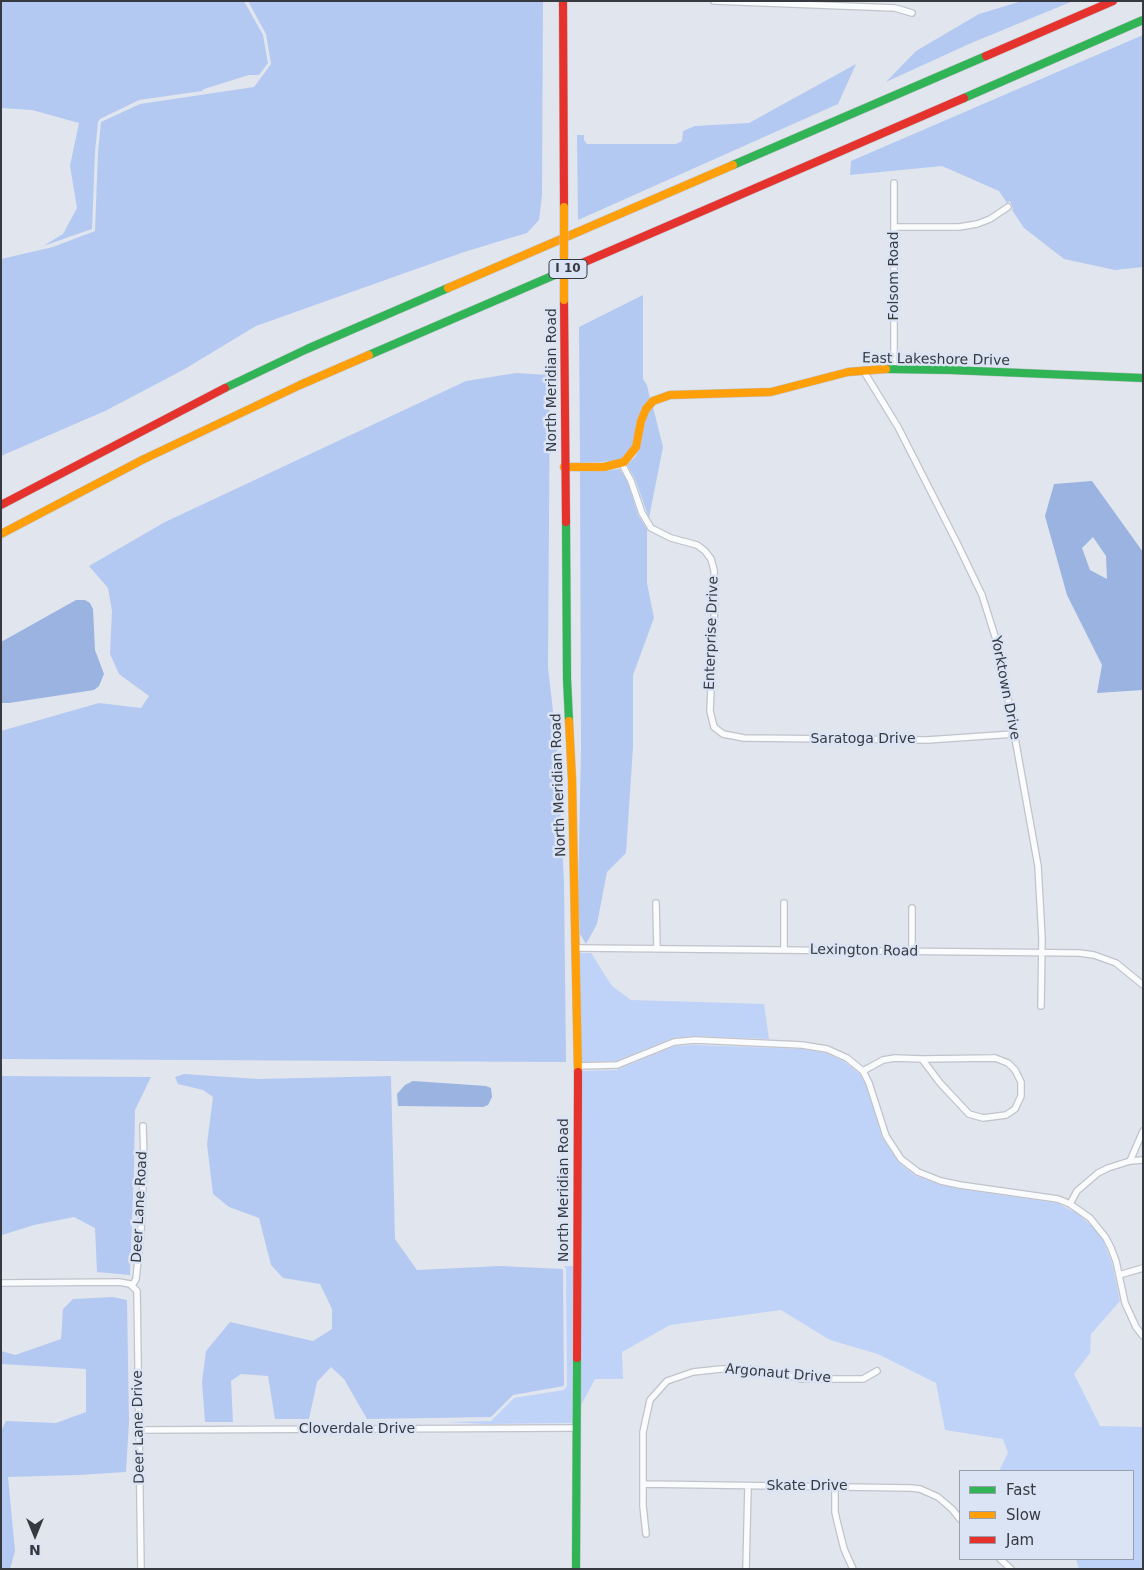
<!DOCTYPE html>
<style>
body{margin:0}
#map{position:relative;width:1144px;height:1570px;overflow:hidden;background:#e1e5ee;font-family:"DejaVu Sans",sans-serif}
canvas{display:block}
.frame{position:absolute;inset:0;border:2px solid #363a40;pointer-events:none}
.legend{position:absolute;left:959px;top:1470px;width:175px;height:90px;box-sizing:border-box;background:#dbe4f4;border:1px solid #99a0ac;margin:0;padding:6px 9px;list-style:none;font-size:15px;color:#363a40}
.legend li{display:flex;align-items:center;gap:10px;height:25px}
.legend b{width:25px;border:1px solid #99a0ac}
.north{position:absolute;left:10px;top:1510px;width:50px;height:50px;-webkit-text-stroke:4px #dbe4f4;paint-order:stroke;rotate:180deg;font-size:14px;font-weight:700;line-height:20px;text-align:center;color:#363a40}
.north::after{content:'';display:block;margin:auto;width:18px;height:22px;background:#363a40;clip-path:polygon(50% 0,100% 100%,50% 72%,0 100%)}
</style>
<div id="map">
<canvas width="1144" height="1570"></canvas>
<div class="frame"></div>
<ul class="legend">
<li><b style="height:6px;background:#30b455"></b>Fast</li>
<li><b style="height:6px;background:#ff9f0a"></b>Slow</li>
<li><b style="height:6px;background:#e5322d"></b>Jam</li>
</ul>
<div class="north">N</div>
</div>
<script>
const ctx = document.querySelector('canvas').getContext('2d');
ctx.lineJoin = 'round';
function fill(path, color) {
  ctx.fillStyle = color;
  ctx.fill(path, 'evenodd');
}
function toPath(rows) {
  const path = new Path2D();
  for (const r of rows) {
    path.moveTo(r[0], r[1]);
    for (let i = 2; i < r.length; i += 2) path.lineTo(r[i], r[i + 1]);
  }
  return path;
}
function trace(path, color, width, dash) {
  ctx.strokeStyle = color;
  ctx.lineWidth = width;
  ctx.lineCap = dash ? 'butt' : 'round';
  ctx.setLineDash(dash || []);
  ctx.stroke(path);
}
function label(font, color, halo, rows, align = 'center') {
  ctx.font = font + ' "DejaVu Sans",sans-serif';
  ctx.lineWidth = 5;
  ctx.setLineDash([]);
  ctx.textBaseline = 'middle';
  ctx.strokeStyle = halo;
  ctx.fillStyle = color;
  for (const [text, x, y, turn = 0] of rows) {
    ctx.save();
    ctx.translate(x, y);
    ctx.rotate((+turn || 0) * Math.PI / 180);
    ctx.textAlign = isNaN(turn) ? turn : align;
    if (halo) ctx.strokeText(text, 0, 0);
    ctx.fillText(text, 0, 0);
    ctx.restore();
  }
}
fill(toPath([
 [580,953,591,953,612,986,631,1000,764,1004,769,1039,695,1036,673,1038,616,1061,581,1062],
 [695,1045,802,1049,826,1053,845,1062,860,1074,866,1085,882,1137,899,1163,916,1176,941,1185,960,1189,1057,1203,1078,1214,1095,1229,1103,1240,1112,1263,1120,1301,1091,1334,1090,1353,1074,1374,1100,1426,1143,1427,1143,1569,1079,1569,1076,1559,1133,1559,1133,1471,999,1471,1008,1453,1003,1439,945,1430,936,1383,878,1354,830,1340,781,1310,670,1325,622,1352,623,1379,595,1379,579,1409,581,1071,616,1070,675,1046],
 [564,1266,573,1266,572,1423,484,1424,448,1422,491,1421,514,1398,564,1390,567,1386,566,1269]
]), '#bfd2f7');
fill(toPath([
 [1,1,244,1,263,35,268,63,259,75,249,75,204,89,202,91,139,100,100,119,98,122,95,152,92,229,43,246,63,234,77,208,70,166,79,123,32,110,1,108],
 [248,1,543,1,542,195,539,220,527,233,464,252,256,326,183,370,105,411,1,456,1,259,53,247,95,231,98,152,101,122,140,104,254,87,271,64,266,34],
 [1022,1,1073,1,969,44,886,82,916,51,979,14],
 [1143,35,1143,267,1115,270,1064,259,1024,228,1012,210,1013,208,1010,201,1007,203,999,191,942,166,850,175,851,161],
 [856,64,838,104,578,220,577,135,584,135,584,140,587,144,676,144,682,141,683,131,695,126,749,123],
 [643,295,643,379,647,385,650,399,640,413,633,445,625,456,617,461,580,463,579,327],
 [516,373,550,375,548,667,557,747,564,882,566,1062,1,1059,1,731,99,703,141,708,149,696,119,674,110,654,112,611,108,588,89,566,165,522,466,381],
 [653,407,663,447,649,518,635,479,627,465,635,457,640,448,646,416],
 [620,469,628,483,638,515,647,529,647,583,654,618,633,675,633,747,626,853,607,872,597,924,586,944,580,934,578,899,581,748,580,471,604,471],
 [184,1074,258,1079,391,1076,395,1239,417,1270,500,1266,563,1269,564,1386,513,1395,491,1417,367,1419,344,1379,331,1367,317,1382,309,1419,275,1419,268,1376,241,1374,231,1381,233,1422,205,1422,202,1382,206,1351,230,1322,313,1341,332,1329,332,1309,320,1284,283,1278,271,1265,259,1218,229,1207,213,1194,207,1144,213,1097,203,1090,178,1084,175,1077],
 [1,1076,151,1077,135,1110,134,1170,130,1275,97,1272,95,1228,74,1217,34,1225,2,1235,1,1238],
 [113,1297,127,1300,129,1422,126,1472,79,1475,8,1477,15,1551,10,1569,1,1569,1,1431,6,1421,56,1423,86,1412,86,1369,1,1364,1,1351,15,1355,61,1339,63,1309,73,1299]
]), '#b4c9f1');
fill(toPath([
 [1092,481,1143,552,1143,690,1097,693,1102,665,1067,595,1045,516,1054,484],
 [1093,537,1106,556,1107,579,1090,570,1082,548],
 [76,600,85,600,90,603,93,609,95,650,104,674,99,686,94,690,9,703,1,703,1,642],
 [413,1081,486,1086,491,1088,492,1097,488,1105,483,1107,398,1106,397,1094,405,1085]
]), '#9ab3e1');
const street = toPath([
 [714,1,895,8,912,13],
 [894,183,894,369],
 [894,227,959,227,977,224,990,219,1008,207],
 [863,370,898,427,957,543,982,595,999,649,1038,866,1042,938,1041,1006],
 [622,464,631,481,642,513,651,528,671,538,697,545,705,551,711,559,714,570,715,599,710,711,714,727,723,734,744,738,927,740,1014,734],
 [656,903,657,949],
 [784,903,784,950],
 [912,908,912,952],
 [576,948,1079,953,1094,955,1116,963,1143,985],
 [995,1058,1008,1063,1015,1070,1021,1082,1021,1096,1015,1109,1006,1115,983,1118,969,1114,940,1083,922,1059,995,1058],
 [578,1066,617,1065,674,1042,695,1040,802,1045,827,1049,847,1058,863,1071,869,1083,886,1136,901,1159,918,1172,941,1181,960,1185,1058,1199,1070,1204,1090,1218,1106,1238,1111,1248,1116,1261,1125,1303,1136,1327,1143,1336],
 [863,1071,883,1060,895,1058,922,1059],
 [1130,1161,1143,1131],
 [1070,1204,1077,1191,1098,1173,1108,1168,1130,1161,1143,1160],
 [1119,1275,1143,1268],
 [1,1283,119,1282,130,1284,137,1291,141,1569],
 [132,1286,136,1279,141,1231,144,1162,143,1126],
 [139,1430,576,1428],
 [643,1484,911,1488,920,1489,938,1497,952,1509,960,1519],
 [835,1487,835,1512,837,1521,844,1549,853,1569],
 [646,1534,643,1506,643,1432,650,1400,667,1381,693,1372,721,1369,749,1369,776,1372,801,1379,863,1379,877,1371],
 [1000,1559,1011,1569],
 [746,1569,748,1486]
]);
const fast = toPath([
 [964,98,1143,20],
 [733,165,986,56],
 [369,355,580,264],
 [886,369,950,370,1143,378],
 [225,388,307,349,448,288],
 [566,522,567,679,569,721],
 [576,1569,577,1358]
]);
const slow = toPath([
 [448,288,733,165],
 [564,467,604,467,624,462,636,447,641,421,646,409,653,401,670,395,771,392,848,372,886,369],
 [1,534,142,460,300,385,369,355],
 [569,721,572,780,578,1072]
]);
const jam = toPath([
 [563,1,564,207],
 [986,56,1113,1],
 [580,264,964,98],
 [564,300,566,522],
 [1,505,225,388],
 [577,1358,578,1072]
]);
trace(street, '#c0c3ca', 8);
trace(fast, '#c0c3ca', 9);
trace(slow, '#c0c3ca', 9);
trace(jam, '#c0c3ca', 9);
trace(street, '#fafbfc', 5.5);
trace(fast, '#30b455', 8);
trace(slow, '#ff9f0a', 8);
trace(jam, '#e5322d', 8);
const slowBridge = toPath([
 [564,207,564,300]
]);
trace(slowBridge, '#c0c3ca', 9, []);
trace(slowBridge, '#ff9f0a', 8);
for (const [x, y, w] of [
 [568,269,38]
]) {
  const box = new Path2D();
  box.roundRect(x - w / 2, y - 9.5, w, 19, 4);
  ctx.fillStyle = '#dbe4f4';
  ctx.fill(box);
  trace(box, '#363a40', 1);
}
label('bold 12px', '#363a40', null, [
 ["I 10",568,269]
]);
label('14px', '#363a40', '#dbe4f4', [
 ["Folsom Road",894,276,-90],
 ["East Lakeshore Drive",936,360,1],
 ["North Meridian Road",552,380,-90],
 ["Enterprise Drive",712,633,-88],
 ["Yorktown Drive",1005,688,79],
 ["Saratoga Drive",863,739],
 ["North Meridian Road",559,785,-92],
 ["Lexington Road",864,951,1],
 ["North Meridian Road",564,1190,-90],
 ["Deer Lane Road",140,1207,-87],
 ["Argonaut Drive",778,1374,5],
 ["Deer Lane Drive",139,1427,-91],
 ["Cloverdale Drive",357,1429],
 ["Skate Drive",807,1486]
]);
</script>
